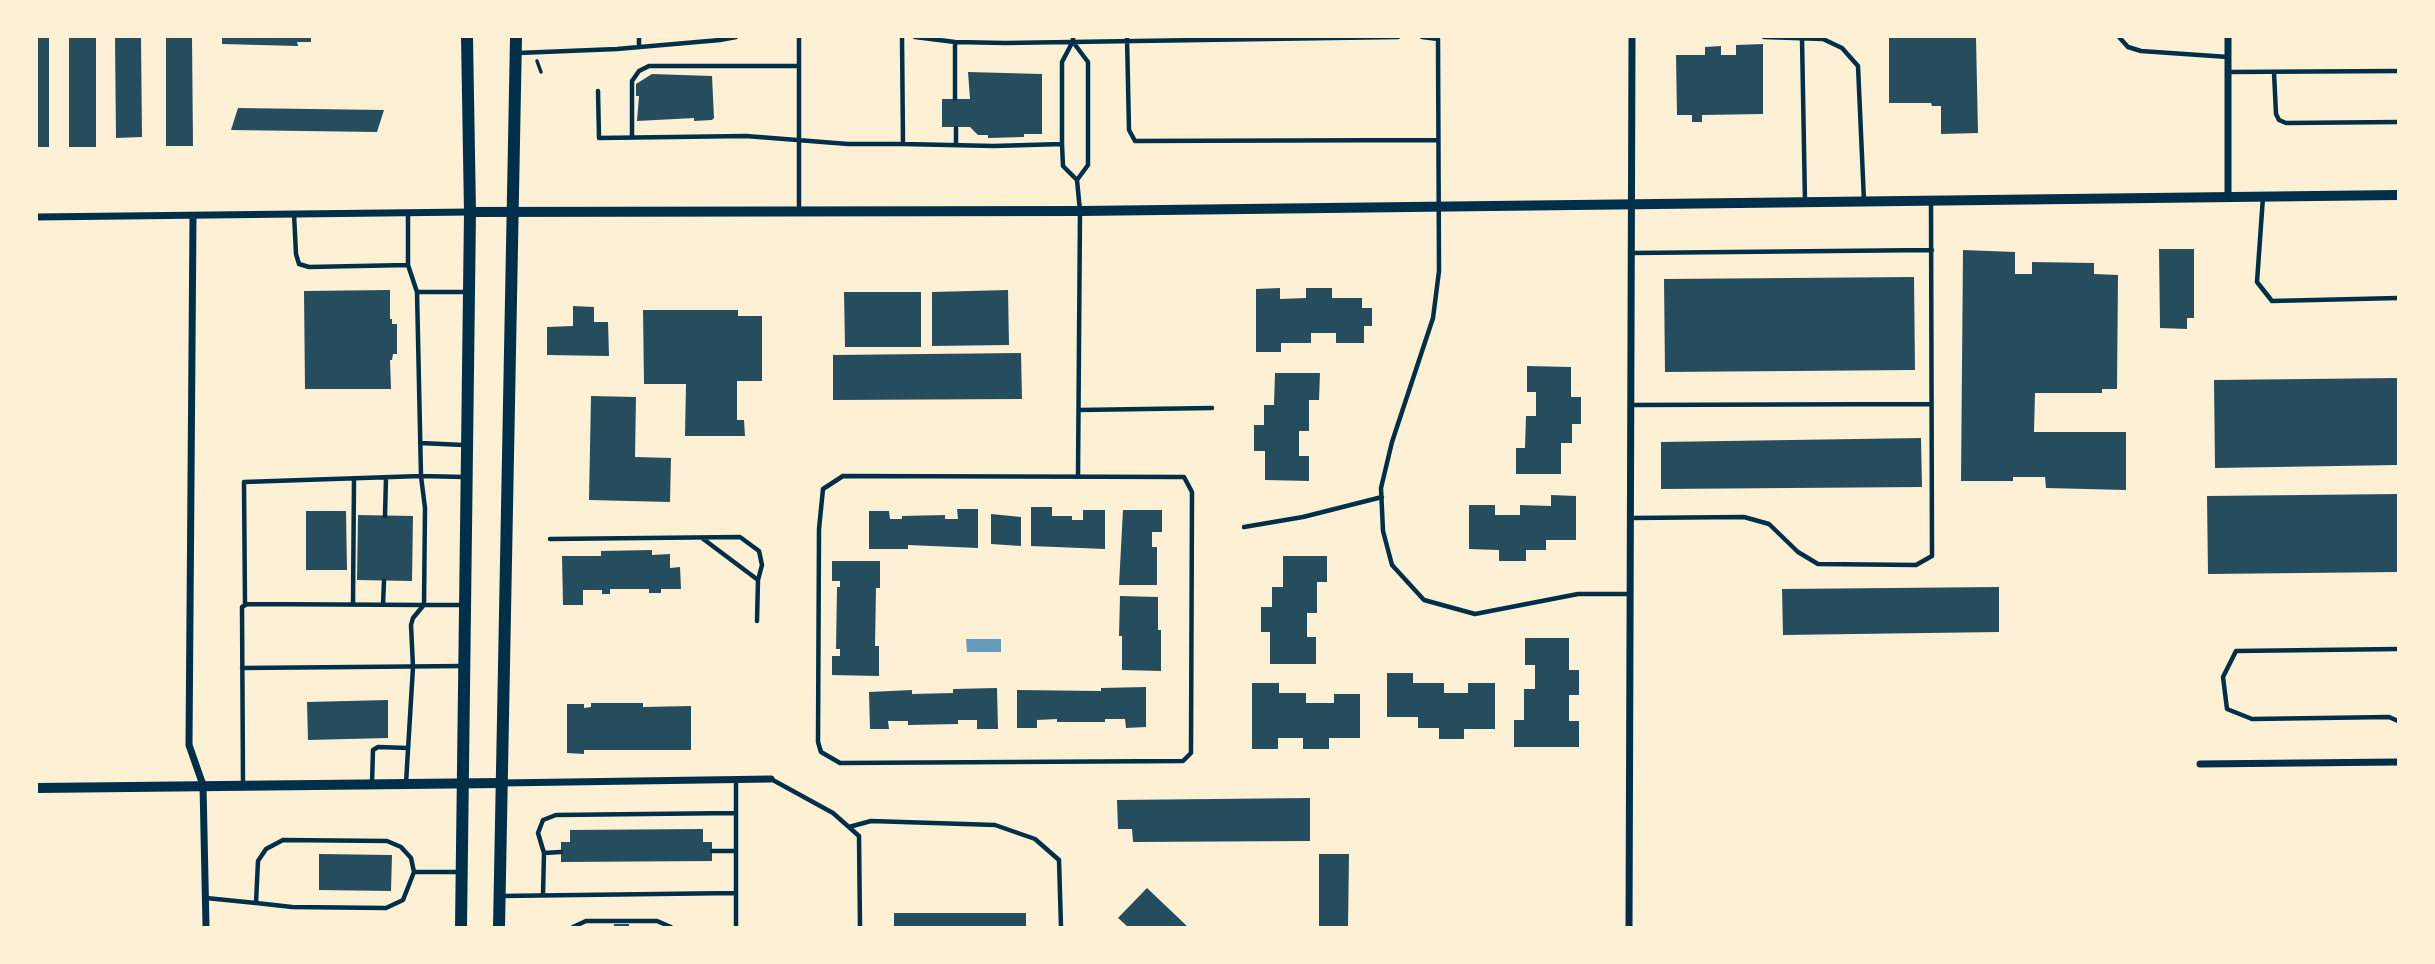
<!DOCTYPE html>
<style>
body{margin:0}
#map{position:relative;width:2435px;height:964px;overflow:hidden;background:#fdf0d5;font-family:Georgia,serif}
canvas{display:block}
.frame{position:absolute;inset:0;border:38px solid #fdf0d5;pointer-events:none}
</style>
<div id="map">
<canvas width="2435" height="964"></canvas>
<div class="frame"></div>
</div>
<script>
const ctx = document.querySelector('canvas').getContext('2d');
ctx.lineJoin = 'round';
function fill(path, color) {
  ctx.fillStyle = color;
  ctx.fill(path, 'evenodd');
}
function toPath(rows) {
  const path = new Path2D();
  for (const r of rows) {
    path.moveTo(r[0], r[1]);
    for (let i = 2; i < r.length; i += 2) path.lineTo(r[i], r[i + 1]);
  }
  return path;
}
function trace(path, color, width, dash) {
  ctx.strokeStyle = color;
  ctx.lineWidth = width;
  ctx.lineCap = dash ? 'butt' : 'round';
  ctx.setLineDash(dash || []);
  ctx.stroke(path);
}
fill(toPath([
 [966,639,1001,639,1001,652,967,652]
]), '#669bbc');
fill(toPath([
 [37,37,49,37,49,147,37,147],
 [69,37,96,37,96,147,69,147],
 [115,37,141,37,142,137,116,138],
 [166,37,192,37,193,146,166,146],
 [222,37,311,37,311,42,297,42,298,46,222,44],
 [1889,37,1976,37,1978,133,1941,134,1941,106,1932,106,1931,103,1889,103],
 [1763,44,1763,114,1702,115,1702,122,1692,122,1692,115,1677,115,1676,55,1705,55,1705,47,1721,46,1721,55,1736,55,1736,45],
 [968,72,1042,74,1042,134,1024,134,1024,137,988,138,988,135,978,135,970,127,942,127,942,99,970,99],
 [652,74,712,76,714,118,712,120,694,121,694,118,637,121,639,96,636,96,636,84],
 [238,108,384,110,377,132,231,130],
 [2159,249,2194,249,2194,318,2187,318,2187,329,2160,328],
 [1963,250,2015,252,2015,274,2032,274,2032,262,2094,263,2094,274,2118,275,2117,389,2102,389,2102,393,2035,393,2034,432,2126,432,2126,490,2046,488,2045,477,2013,477,2013,481,1961,481],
 [1914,277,1915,370,1665,372,1664,279],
 [1280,288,1280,299,1306,298,1306,288,1332,288,1332,298,1362,298,1362,308,1372,308,1372,326,1364,326,1364,343,1336,343,1336,333,1311,333,1311,343,1281,343,1281,352,1256,352,1256,289],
 [390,290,390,319,392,319,392,324,397,324,397,354,393,354,392,360,390,360,391,389,305,389,304,291],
 [1008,290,1009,345,932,346,932,292],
 [844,292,921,292,921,347,845,347],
 [573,306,594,307,594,322,608,322,609,356,547,355,547,327,573,326],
 [643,310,738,310,738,316,762,316,762,381,737,381,737,420,744,420,745,436,685,436,686,384,644,384],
 [1021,353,1022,399,833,400,833,355],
 [1527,366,1571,367,1571,397,1581,397,1581,424,1572,424,1572,443,1561,443,1561,474,1516,474,1516,448,1525,448,1526,416,1536,416,1536,392,1527,392],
 [1275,373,1320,373,1319,400,1309,400,1309,431,1299,431,1299,456,1309,456,1309,481,1265,480,1265,451,1254,451,1254,425,1264,425,1264,405,1274,405],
 [2398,378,2398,465,2215,468,2214,380],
 [591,396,636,397,635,457,671,458,670,502,589,500],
 [1921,438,1922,487,1661,489,1661,442],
 [2398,494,2398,572,2208,574,2207,496],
 [1551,495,1576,496,1576,540,1546,540,1546,550,1526,550,1526,561,1499,561,1499,550,1469,549,1469,505,1495,505,1495,515,1520,515,1520,505,1551,506],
 [1031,507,1052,507,1052,516,1072,516,1072,520,1083,520,1083,510,1105,510,1105,549,1031,546],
 [957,509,978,509,978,548,908,545,908,549,869,549,869,511,889,511,890,519,902,519,902,516,945,515,945,519,958,519],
 [1123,510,1162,510,1162,532,1152,532,1152,547,1157,547,1157,585,1119,585],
 [306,511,346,511,347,570,306,570],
 [991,514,1021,517,1021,546,991,544],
 [358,515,413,516,412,581,357,580],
 [652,550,652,555,670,554,670,568,680,567,681,589,661,589,661,593,649,593,649,589,610,589,610,594,602,594,602,590,583,590,583,605,563,605,562,556,601,556,601,551],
 [1283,556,1327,556,1327,582,1317,582,1317,613,1307,613,1307,637,1316,637,1316,664,1270,664,1270,632,1261,632,1261,607,1272,607,1272,587,1283,587],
 [832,561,880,561,880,588,876,588,875,646,879,646,879,676,832,675,832,656,840,656,840,649,836,649,837,587,840,587,840,581,832,581],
 [1999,587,1999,632,1783,635,1782,589],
 [1120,596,1158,597,1158,630,1161,630,1161,671,1122,670,1122,636,1119,636],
 [1525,638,1569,638,1569,670,1579,670,1579,695,1569,695,1569,721,1579,721,1579,747,1514,747,1514,720,1524,720,1524,689,1535,689,1535,665,1525,665],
 [1387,673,1413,673,1413,683,1444,683,1444,693,1468,693,1468,683,1495,683,1495,729,1464,729,1464,739,1439,739,1439,728,1418,728,1418,717,1387,717],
 [1252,683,1279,683,1279,693,1306,693,1306,703,1334,703,1334,694,1360,694,1360,738,1329,738,1329,749,1303,749,1303,738,1278,738,1278,749,1252,749],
 [1146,687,1146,727,1126,728,1125,719,1105,719,1105,722,1057,722,1057,719,1037,720,1037,728,1017,728,1017,690,1101,691,1101,688],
 [997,688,998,729,977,729,977,720,958,720,958,724,908,725,908,721,888,721,889,729,870,729,869,692,912,690,912,694,953,693,953,689],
 [388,700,388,738,308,740,307,702],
 [591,703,643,703,643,707,691,706,691,750,584,750,584,754,567,753,567,704,584,704,584,708,591,707],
 [1310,798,1310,841,1133,842,1132,829,1118,829,1117,800],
 [703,829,703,842,712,842,712,861,561,862,561,842,570,842,570,830],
 [319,854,392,855,391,891,319,890],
 [1319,854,1349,854,1348,927,1319,927],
 [1147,888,1188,927,1128,927,1118,918],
 [894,913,1026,913,1026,927,894,927],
 [614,924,629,924,629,927,614,927]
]), '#264d5e');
trace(toPath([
 [537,61,541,72]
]), '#003049', 3.5);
trace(toPath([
 [639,37,639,46],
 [799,37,799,210],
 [915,37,955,42,1005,43,1398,37],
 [1073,37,1073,41,1062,62,1062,144,1063,166,1077,180,1080,211,1078,476],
 [1127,37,1129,130,1135,141,1438,140],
 [1422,37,1438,39,1439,271,1433,318,1392,442,1381,488,1383,531,1392,565,1424,600,1475,614,1578,594,1630,594],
 [1764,37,1823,39,1842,48,1858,66,1864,201],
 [2119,37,2128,47,2141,51,2228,57],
 [1802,38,1805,202],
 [955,42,955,99],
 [1073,42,1088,62,1088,165,1077,180],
 [518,53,617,49,720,40,736,37],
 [2228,72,2398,71],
 [2274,72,2276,114,2279,120,2286,123,2398,122],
 [598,91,599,138,746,136,848,144,903,144,902,37],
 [956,128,956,145],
 [632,137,632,81,639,71,649,66,798,66],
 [903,144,994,146,1062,144],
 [2263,197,2257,282,2272,301,2398,298],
 [408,213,408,265,417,292,469,292],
 [294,214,296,254,299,264,309,267,408,265],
 [1632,253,1932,250],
 [417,291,421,476,465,477],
 [1631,405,1931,404],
 [1079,410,1212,408],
 [420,443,464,445],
 [843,476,1184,477,1192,492,1191,753,1183,761,840,763,821,752,818,742,819,529,823,489,843,476],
 [385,516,386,477],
 [1631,518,1744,517,1769,524,1798,552,1818,564,1916,565,1932,556,1931,201],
 [1244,527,1303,517,1382,497],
 [702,538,758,580,757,621],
 [550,539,740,537,759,551,762,565,758,580],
 [353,604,354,479],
 [245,605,244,482,421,476,425,508,424,605,465,605],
 [383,605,384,581],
 [2398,649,2236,651,2223,677,2227,709,2252,719,2389,717,2398,721],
 [242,668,464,666],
 [771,779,833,813,859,836,860,927],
 [736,780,736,927],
 [406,783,413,667,411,625,413,618,423,606],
 [243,784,242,607,247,604,424,605],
 [372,784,373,750,378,747,408,748],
 [849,827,871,821,995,825,1035,839,1059,860,1061,927],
 [283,840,387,841,401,847,411,858,414,872,403,900,386,908,292,907,256,903,258,861,266,849,283,840],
 [712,851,736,851],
 [544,853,538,833,543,820,556,815,736,813],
 [414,872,461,872],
 [543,895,544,853,561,852],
 [500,896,736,893],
 [206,898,256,903],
 [573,927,586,921,657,921,671,927]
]), '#003049', 4.5);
trace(toPath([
 [2228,37,2228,196],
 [193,216,189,745,203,785,206,927],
 [37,217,470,212],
 [2200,764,2398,762],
 [501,783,771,779],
 [1629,927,1632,37]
]), '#003049', 7);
trace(toPath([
 [37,788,500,783]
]), '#003049', 10);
trace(toPath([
 [470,212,1080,211,2398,195]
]), '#003049', 10);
trace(toPath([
 [461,927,470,212,467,37],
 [499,927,516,37]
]), '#003049', 12);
</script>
